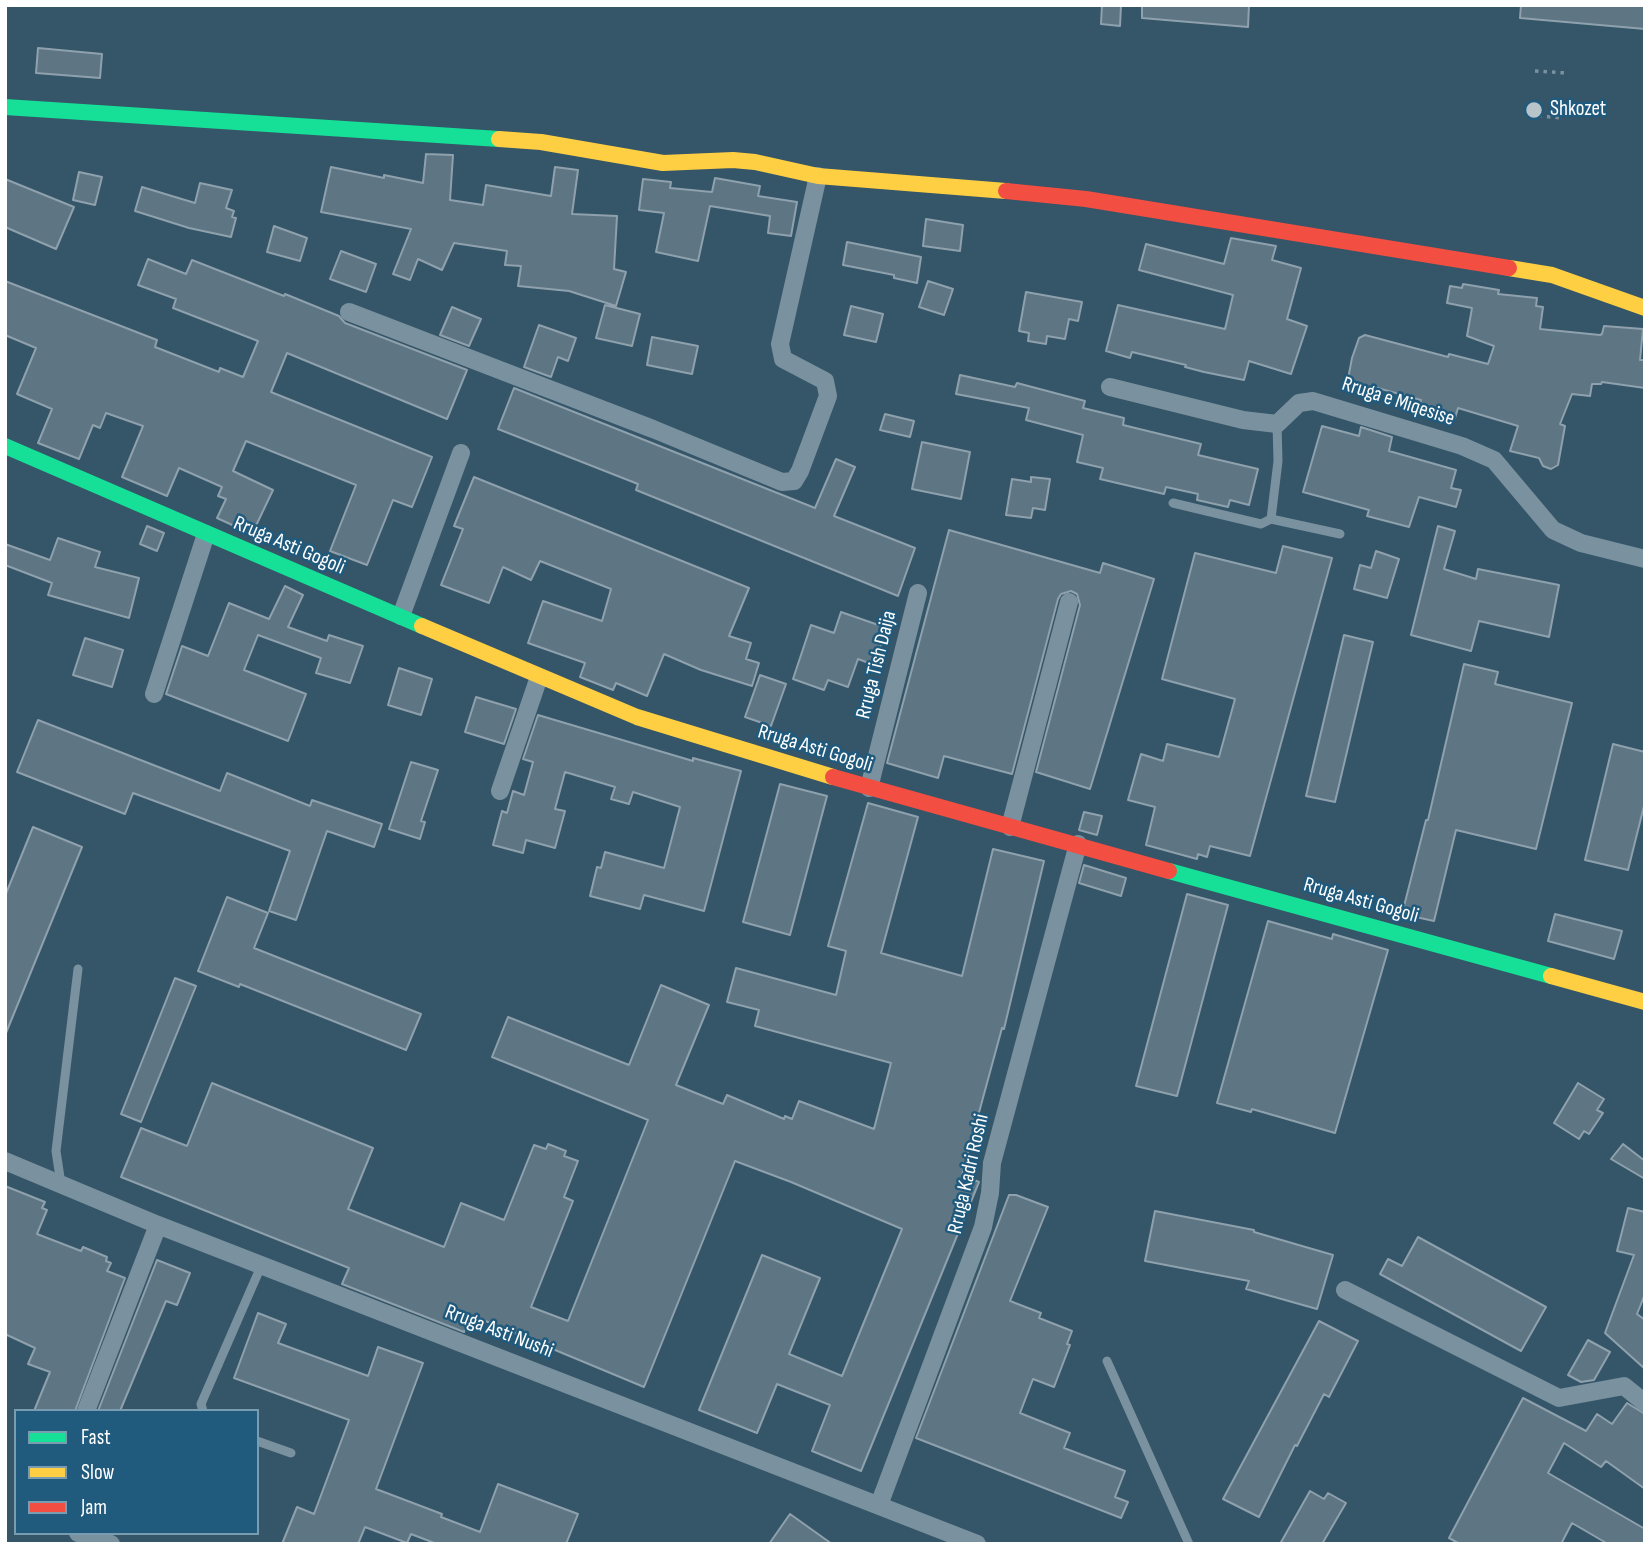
<!DOCTYPE html>
<style>
body{margin:0}
#map{position:relative;width:1650px;height:1549px;overflow:hidden;background:#355568;font-family:"Sofia Sans Condensed",sans-serif}
canvas{display:block}
.frame{position:absolute;inset:0;border:7px solid #fff;pointer-events:none}
.legend{position:absolute;left:14px;top:1409px;width:245px;height:126px;box-sizing:border-box;background:#205a7d;border:2px solid #799cb1;margin:0;padding:9px 12px;list-style:none;font-size:21px;color:#fff}
.legend li{display:flex;align-items:center;gap:14px;height:35px}
.legend b{width:35px;border:2px solid #799cb1}
</style>
<div id="map">
<canvas width="1650" height="1549"></canvas>
<div class="frame"></div>
<ul class="legend">
<li><b style="height:9px;background:#16e098"></b>Fast</li>
<li><b style="height:9px;background:#ffcf43"></b>Slow</li>
<li><b style="height:9px;background:#f24e42"></b>Jam</li>
</ul>
</div>
<script>
const ctx = document.querySelector('canvas').getContext('2d');
ctx.lineJoin = 'round';
function fill(path, color) {
  ctx.fillStyle = color;
  ctx.fill(path, 'evenodd');
}
function toPath(rows) {
  const path = new Path2D();
  for (const r of rows) {
    path.moveTo(r[0], r[1]);
    for (let i = 2; i < r.length; i += 2) path.lineTo(r[i], r[i + 1]);
  }
  return path;
}
function trace(path, color, width, dash) {
  ctx.strokeStyle = color;
  ctx.lineWidth = width;
  ctx.lineCap = dash ? 'butt' : 'round';
  ctx.setLineDash(dash || []);
  ctx.stroke(path);
}
function label(font, color, halo, rows, align = 'center') {
  ctx.font = font + ' "Sofia Sans Condensed",sans-serif';
  ctx.lineWidth = 5;
  ctx.setLineDash([]);
  ctx.textBaseline = 'middle';
  ctx.strokeStyle = halo;
  ctx.fillStyle = color;
  for (const [text, x, y, turn = 0] of rows) {
    ctx.save();
    ctx.translate(x, y);
    ctx.rotate((+turn || 0) * Math.PI / 180);
    ctx.textAlign = isNaN(turn) ? turn : align;
    if (halo) ctx.strokeText(text, 0, 0);
    ctx.fillText(text, 0, 0);
    ctx.restore();
  }
}
const building = toPath([
 [1102,5,1121,5,1120,26,1101,24,1102,5],
 [1142,5,1249,5,1248,27,1142,18,1142,5],
 [1521,5,1645,5,1645,29,1520,18,1521,5],
 [38,48,102,54,100,78,36,73,38,48],
 [426,154,453,155,450,200,483,205,486,185,551,196,555,167,578,170,572,214,617,216,614,269,626,272,616,306,569,291,518,286,521,266,505,265,507,251,454,243,442,270,418,259,410,280,393,274,411,229,321,212,331,167,384,178,384,175,423,183,426,154],
 [79,172,102,177,95,205,73,200,79,172],
 [715,178,760,186,758,196,797,202,791,236,768,233,770,216,710,206,698,261,656,252,664,213,639,210,643,179,671,182,670,188,712,192,715,178],
 [5,179,74,207,56,249,5,227,5,179],
 [200,183,232,190,226,208,234,211,232,217,236,218,231,237,189,228,135,211,142,187,195,203,200,183],
 [926,219,963,225,960,251,923,246,926,219],
 [274,226,307,238,300,261,267,252,274,226],
 [1231,238,1276,246,1272,260,1301,268,1287,319,1307,326,1291,374,1249,361,1244,380,1204,372,1185,367,1186,365,1132,352,1130,358,1106,351,1118,305,1225,329,1233,295,1139,270,1146,244,1224,264,1231,238],
 [847,242,921,257,917,283,894,278,894,275,843,265,847,242],
 [341,251,376,264,366,292,330,279,341,251],
 [148,259,186,274,192,260,284,296,285,294,339,316,345,323,467,370,447,419,287,353,271,392,432,457,412,507,393,500,367,565,330,551,356,485,246,441,233,471,273,490,252,534,217,518,226,499,218,496,222,487,179,468,167,496,122,477,143,426,106,413,100,428,93,425,79,459,38,443,52,409,17,394,36,348,5,335,5,281,157,340,155,347,219,372,220,368,243,377,258,341,173,308,176,299,138,285,148,259],
 [928,281,953,289,944,315,919,307,928,281],
 [1463,284,1499,290,1498,294,1537,298,1536,306,1543,307,1540,329,1600,335,1602,334,1604,326,1643,329,1640,360,1645,360,1645,388,1602,382,1601,384,1592,384,1590,396,1572,394,1560,424,1565,426,1558,465,1551,469,1543,466,1539,458,1510,451,1518,426,1458,408,1455,418,1419,408,1421,400,1374,387,1373,390,1354,385,1352,380,1348,379,1352,358,1359,338,1365,335,1448,357,1449,354,1488,364,1494,346,1467,336,1472,308,1447,303,1450,286,1462,288,1463,284],
 [1026,292,1082,302,1078,321,1069,319,1065,339,1047,336,1046,344,1028,341,1029,333,1019,331,1026,292],
 [605,305,640,314,632,346,596,338,605,305],
 [851,306,883,314,876,342,844,335,851,306],
 [452,307,481,319,469,346,440,335,452,307],
 [539,325,576,338,568,361,558,357,551,377,524,367,539,325],
 [652,337,698,346,692,374,647,365,652,337],
 [960,375,1015,387,1017,383,1085,401,1083,408,1124,418,1123,425,1201,444,1198,455,1258,469,1249,505,1230,500,1228,507,1197,500,1198,494,1166,487,1164,494,1100,479,1103,468,1077,462,1083,435,1026,420,1029,408,956,394,960,375],
 [514,388,815,508,836,459,855,467,834,516,915,548,898,596,636,490,638,484,498,429,514,388],
 [885,414,914,421,910,437,880,430,885,414],
 [1322,426,1359,436,1361,427,1392,437,1389,451,1456,470,1451,488,1461,490,1456,507,1419,497,1409,527,1367,516,1369,510,1303,492,1322,426],
 [922,442,970,452,961,499,912,489,922,442],
 [474,477,749,588,729,636,751,643,746,659,759,663,752,686,701,670,664,654,647,696,616,683,613,690,580,677,585,663,528,643,543,601,602,621,611,589,540,561,531,580,503,567,489,603,441,585,463,529,454,526,474,477],
 [1031,477,1050,479,1045,510,1033,508,1031,518,1006,515,1012,479,1031,482,1031,477],
 [147,526,164,533,157,551,140,544,147,526],
 [1438,526,1455,531,1444,569,1476,579,1478,569,1559,585,1549,637,1479,621,1471,651,1411,635,1438,526],
 [949,530,1100,573,1103,563,1154,579,1090,789,1036,772,1080,605,1077,594,1071,591,1061,594,1058,599,1012,774,944,756,938,778,887,763,949,530],
 [58,538,100,552,95,567,139,578,129,618,48,595,52,583,5,565,5,544,50,560,58,538],
 [1283,546,1332,558,1250,856,1210,846,1207,857,1198,854,1197,859,1146,845,1155,807,1128,800,1141,754,1163,761,1167,744,1219,757,1235,699,1162,679,1195,553,1276,573,1283,546],
 [1376,551,1399,559,1387,598,1354,589,1360,565,1371,568,1376,551],
 [285,586,303,595,288,627,327,641,329,635,363,646,350,683,316,673,321,658,258,635,244,670,306,694,288,741,166,694,182,646,208,656,229,603,269,619,285,586],
 [841,612,887,628,874,665,858,659,848,687,828,680,824,690,793,679,811,625,834,633,841,612],
 [1344,635,1373,642,1335,802,1306,796,1344,635],
 [85,638,123,650,112,687,73,675,85,638],
 [1464,664,1498,672,1495,684,1572,703,1536,849,1456,830,1434,921,1402,914,1426,820,1428,820,1464,664],
 [399,668,432,679,421,715,388,705,399,668],
 [760,675,786,684,771,726,745,717,760,675],
 [476,697,516,709,504,744,465,732,476,697],
 [538,715,693,761,693,758,741,771,704,911,644,895,640,909,590,896,597,867,601,868,605,852,664,868,680,807,633,792,629,804,611,799,615,787,565,772,555,809,565,811,555,848,526,840,523,853,493,845,502,811,507,813,513,791,524,795,533,762,523,759,538,715],
 [38,720,220,791,227,773,310,806,312,800,382,824,374,847,327,831,296,920,269,911,290,851,133,793,125,814,17,772,38,720],
 [1613,744,1645,752,1645,802,1628,870,1585,860,1613,744],
 [411,762,438,770,421,821,425,822,420,839,389,829,411,762],
 [780,784,827,796,790,935,743,922,780,784],
 [868,803,918,817,881,953,962,976,993,849,1044,861,1004,1029,1002,1028,962,1175,979,1182,861,1471,812,1451,830,1405,777,1384,757,1433,699,1410,762,1255,820,1278,789,1354,842,1376,902,1229,791,1182,735,1161,644,1387,471,1315,464,1332,342,1284,349,1268,121,1177,141,1128,187,1146,212,1083,373,1148,348,1209,444,1247,461,1203,504,1220,534,1145,546,1149,548,1144,566,1151,564,1156,578,1161,564,1197,573,1201,531,1307,568,1321,648,1120,492,1057,508,1017,629,1065,661,985,709,1005,676,1085,723,1104,727,1095,784,1119,785,1116,792,1119,799,1101,874,1129,891,1063,755,1026,759,1010,727,1002,736,968,836,995,846,951,828,946,868,803],
 [1084,812,1102,816,1097,835,1079,830,1084,812],
 [33,827,82,847,6,1033,5,896,33,827],
 [1084,865,1126,878,1121,896,1079,883,1084,865],
 [1187,894,1228,905,1177,1096,1136,1086,1187,894],
 [227,897,268,913,254,948,421,1014,406,1050,240,984,239,987,198,971,227,897],
 [1555,914,1622,931,1614,959,1548,941,1555,914],
 [1268,921,1332,939,1333,934,1388,950,1335,1133,1252,1109,1251,1112,1217,1103,1268,921],
 [175,978,196,986,141,1122,121,1114,175,978],
 [1578,1083,1604,1099,1597,1110,1603,1113,1589,1134,1584,1131,1579,1139,1554,1123,1578,1083],
 [1623,1144,1645,1161,1645,1179,1611,1159,1623,1144],
 [5,1186,45,1202,42,1208,47,1210,37,1234,81,1251,83,1247,107,1257,106,1261,111,1263,107,1271,125,1278,75,1411,34,1411,50,1372,28,1364,35,1348,5,1334,5,1186],
 [1009,1195,1016,1195,1048,1207,1010,1301,1041,1313,1039,1318,1072,1331,1067,1344,1070,1345,1054,1387,1033,1379,1020,1413,1070,1433,1064,1448,1125,1471,1115,1497,1128,1502,1121,1518,916,1438,1009,1195],
 [1628,1208,1645,1212,1645,1294,1637,1314,1645,1320,1645,1369,1605,1333,1634,1255,1617,1251,1628,1208],
 [1155,1211,1254,1230,1254,1232,1333,1255,1317,1309,1246,1289,1249,1281,1145,1261,1155,1211],
 [1418,1237,1546,1307,1521,1351,1380,1274,1388,1259,1402,1266,1418,1237],
 [157,1260,190,1273,177,1305,166,1301,120,1411,98,1411,157,1260],
 [258,1313,286,1324,278,1343,368,1376,378,1347,423,1363,376,1489,442,1514,441,1517,480,1532,498,1484,578,1514,566,1544,437,1544,411,1534,407,1543,365,1527,358,1544,282,1544,297,1507,314,1514,349,1420,234,1378,258,1313],
 [1319,1321,1358,1341,1329,1397,1324,1394,1297,1446,1295,1445,1259,1517,1223,1499,1319,1321],
 [1588,1340,1610,1352,1594,1380,1581,1382,1568,1375,1588,1340],
 [1523,1398,1586,1431,1597,1414,1612,1424,1627,1403,1645,1414,1645,1489,1606,1461,1601,1467,1564,1443,1548,1473,1645,1529,1645,1544,1608,1544,1572,1523,1561,1544,1460,1544,1449,1538,1523,1398],
 [1310,1491,1324,1499,1328,1493,1346,1503,1322,1544,1280,1544,1310,1491],
 [790,1514,832,1544,769,1544,790,1514]
]);
fill(building, '#5e7584');
trace(building, '#8ea1ad', 2);
trace(toPath([
 [1535,71,1566,73],
 [1530,115,1562,118]
]), '#7a919f', 3.5, [3.5, 5]);
trace(toPath([
 [1173,503,1261,524,1271,519,1278,461,1277,424],
 [1271,519,1340,534],
 [61,1184,56,1151,78,969],
 [1107,1361,1189,1544],
 [203,1411,201,1404,262,1264],
 [257,1441,291,1453]
]), '#7a919f', 9);
trace(toPath([
 [349,312,653,429,782,482,794,481,800,471,828,396,825,381,783,359,780,344,818,176],
 [1110,387,1243,420,1277,424,1299,403,1313,401,1462,446,1494,460,1553,530,1581,543,1645,559],
 [401,616,461,453],
 [154,694,206,534],
 [869,788,918,593],
 [500,791,539,677],
 [1010,827,1069,602],
 [5,1161,158,1225,977,1544],
 [1345,1290,1559,1398,1624,1386,1645,1403],
 [86,1411,158,1225],
 [879,1505,983,1227,990,1193,992,1163,1078,844],
 [78,1533,111,1544]
]), '#7a919f', 18);
trace(toPath([
 [5,107,499,139],
 [5,446,422,626],
 [1169,871,1551,976]
]), '#16e098', 16);
trace(toPath([
 [499,139,541,142,663,163,733,160,755,162,818,176,1006,191],
 [1509,268,1552,275,1645,308],
 [422,626,637,717,833,777],
 [1551,976,1645,1002]
]), '#ffcf43', 16);
trace(toPath([
 [1006,191,1086,199,1509,268],
 [833,777,1169,871]
]), '#f24e42', 16);
for (const [x, y, r, color] of [
 [1534,110,9,"#b8c4ca"]
]) {
  const dot = new Path2D();
  dot.arc(x, y, r, 0, 2 * Math.PI);
  ctx.fillStyle = color;
  ctx.fill(dot);
  trace(dot, '#205a7d', 2.5);
}
label('21px', '#fff', '#205a7d', [
 ["Shkozet",1550,110]
], 'left');
label('21px', '#fff', '#205a7d', [
 ["Rruga e Miqesise",1398,402,18],
 ["Rruga Asti Gogoli",289,546,23],
 ["Rruga Tish Daija",877,665,-76],
 ["Rruga Asti Gogoli",815,749,17],
 ["Rruga Asti Gogoli",1361,901,16],
 ["Rruga Kadri Roshi",969,1174,-77],
 ["Rruga Asti Nushi",499,1332,21]
]);
</script>
